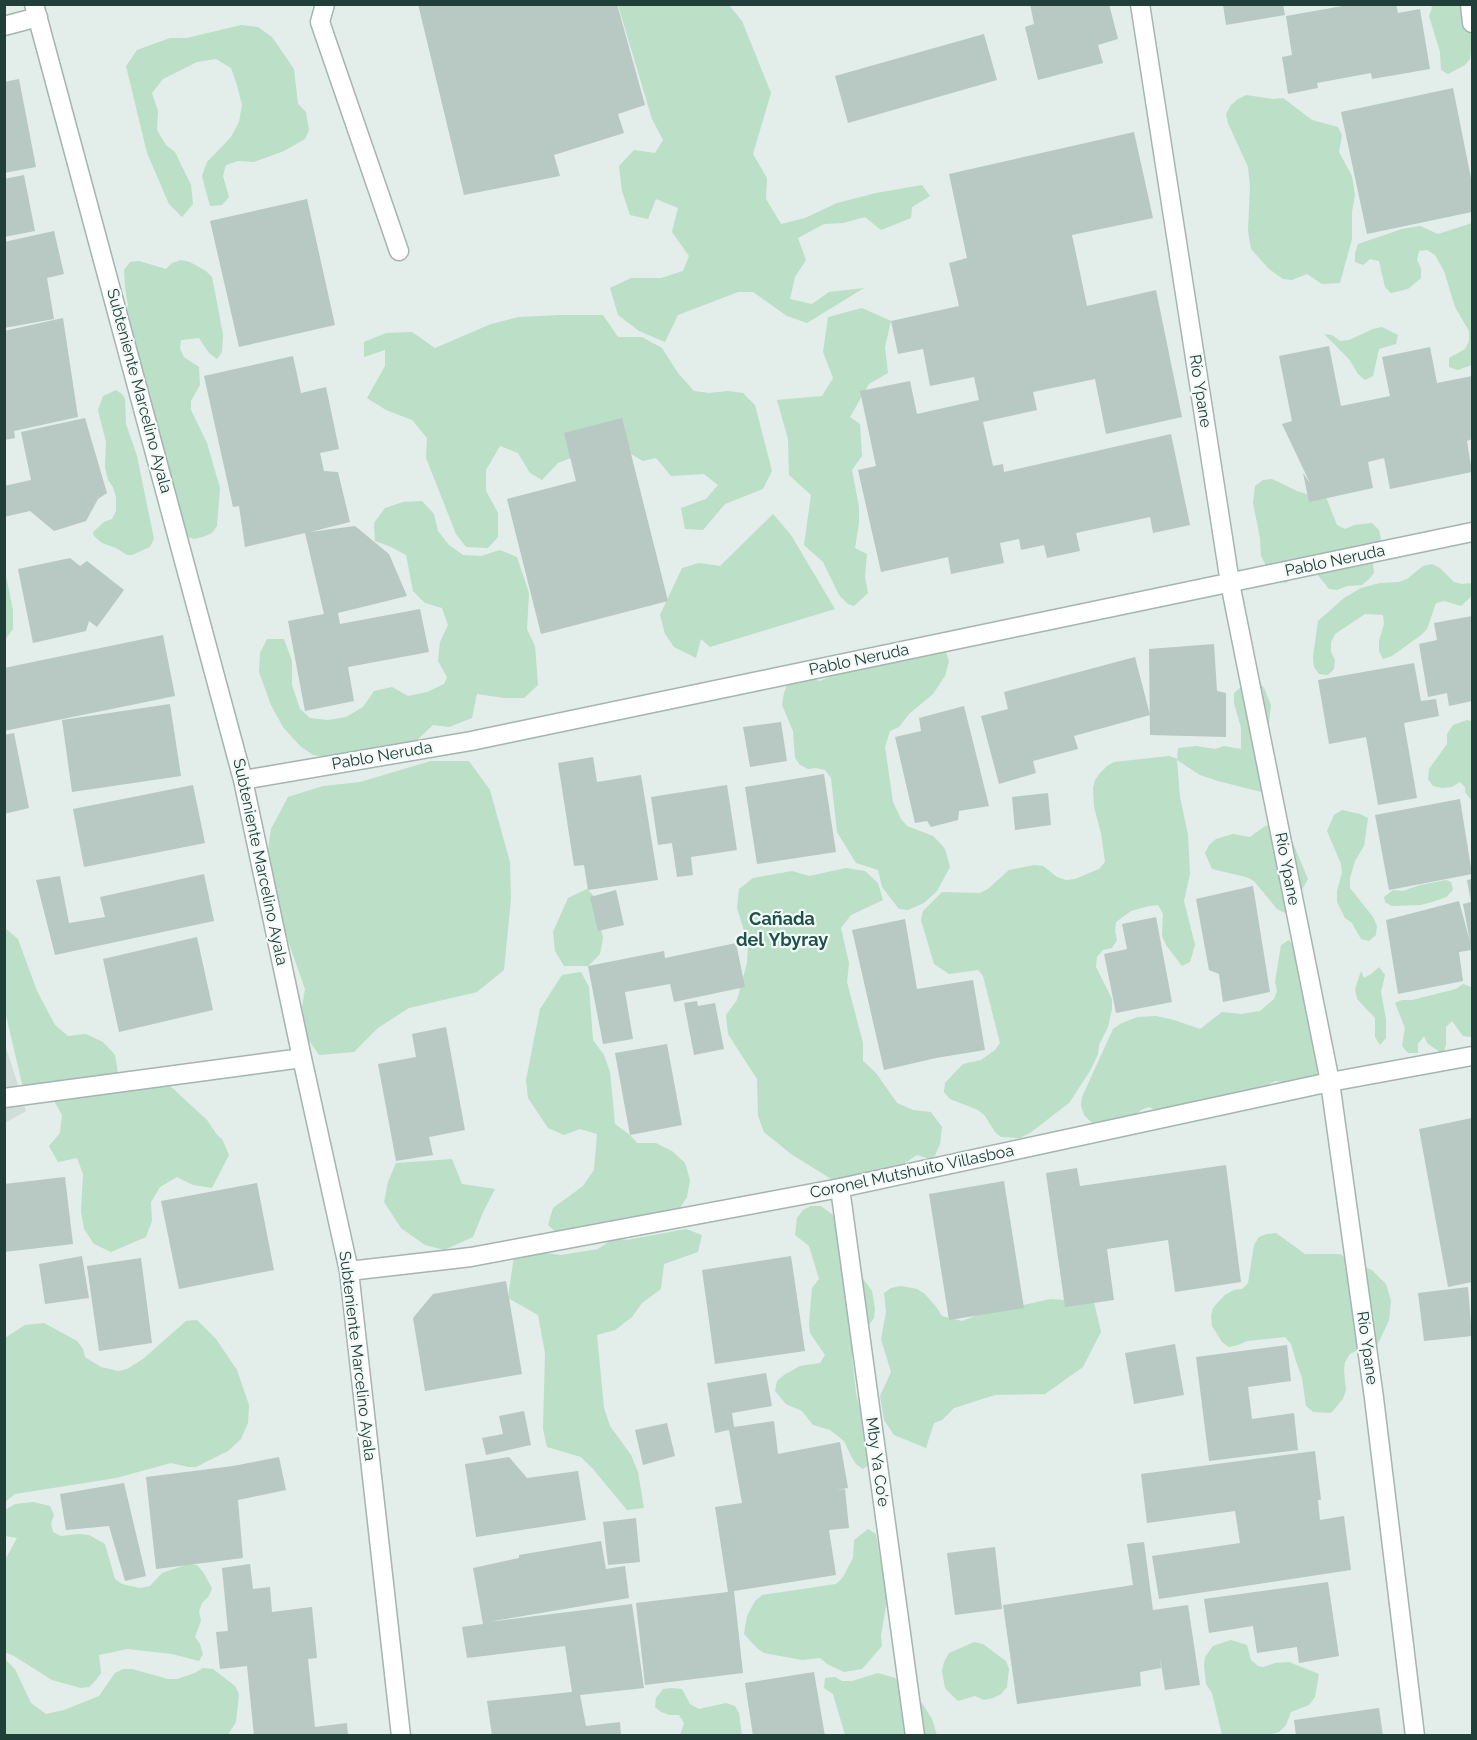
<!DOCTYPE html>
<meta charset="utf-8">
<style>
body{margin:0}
#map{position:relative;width:1477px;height:1740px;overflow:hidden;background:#e3ede9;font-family:Raleway,sans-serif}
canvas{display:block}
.frame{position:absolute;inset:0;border:6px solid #213f39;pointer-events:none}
</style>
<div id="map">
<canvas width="1477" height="1740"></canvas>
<div class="frame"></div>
</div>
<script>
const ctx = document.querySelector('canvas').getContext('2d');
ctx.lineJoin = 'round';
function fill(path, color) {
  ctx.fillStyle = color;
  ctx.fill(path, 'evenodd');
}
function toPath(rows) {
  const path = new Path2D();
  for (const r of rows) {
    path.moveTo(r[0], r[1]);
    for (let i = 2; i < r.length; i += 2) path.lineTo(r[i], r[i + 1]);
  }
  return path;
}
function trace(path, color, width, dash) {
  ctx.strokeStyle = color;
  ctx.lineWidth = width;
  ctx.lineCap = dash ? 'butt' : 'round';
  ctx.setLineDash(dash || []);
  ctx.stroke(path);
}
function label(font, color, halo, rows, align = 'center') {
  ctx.font = font + ' Raleway,sans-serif';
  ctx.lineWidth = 4.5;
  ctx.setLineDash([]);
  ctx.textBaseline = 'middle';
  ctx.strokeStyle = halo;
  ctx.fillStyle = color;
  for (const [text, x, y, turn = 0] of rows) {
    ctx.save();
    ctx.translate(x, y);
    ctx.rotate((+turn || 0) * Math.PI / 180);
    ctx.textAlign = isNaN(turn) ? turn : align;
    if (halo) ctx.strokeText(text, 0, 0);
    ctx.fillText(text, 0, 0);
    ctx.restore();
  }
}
fill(toPath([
 [4,1041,26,1111,5,1123,4,1123]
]), '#d1ddd8');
fill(toPath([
 [618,5,729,5,742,21,771,93,753,154,767,178,766,199,781,224,805,218,837,203,876,193,922,185,930,196,912,207,911,218,881,230,865,217,843,223,824,224,798,238,806,260,795,277,790,299,812,304,829,292,864,288,807,323,787,316,753,292,738,292,678,315,665,342,639,331,618,315,610,288,631,278,661,278,683,271,689,256,672,232,678,208,656,199,648,219,630,215,622,191,619,166,634,150,655,153,663,140,652,119],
 [1431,5,1472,5,1469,24,1472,41,1470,59,1465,65,1448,74,1441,70,1440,52,1429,16,1432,8],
 [241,25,258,27,272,37,294,69,298,104,306,112,309,130,305,139,284,151,254,162,238,161,226,165,223,176,229,197,222,205,210,206,202,176,207,162,231,137,239,122,242,105,237,85,231,68,216,59,197,62,163,79,152,93,158,111,157,130,166,145,175,152,191,185,193,204,182,217,169,204,147,153,126,66,137,50,170,38,187,38],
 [1246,95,1273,99,1283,98,1312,120,1338,127,1342,135,1339,152,1352,176,1355,195,1352,212,1352,239,1340,283,1322,284,1307,274,1292,280,1283,279,1269,269,1251,249,1248,231,1250,186,1248,167,1228,123,1226,114,1231,105,1238,99],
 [1472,223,1472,365,1458,370,1449,367,1449,358,1465,349,1469,341,1469,331,1455,307,1444,271,1435,255,1427,250,1419,251,1417,260,1421,268,1421,278,1408,289,1391,293,1385,287,1379,261,1370,259,1363,265,1355,262,1355,253,1358,244,1402,229,1420,226,1438,234],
 [181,260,190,262,206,271,212,277,223,334,222,352,217,359,209,353,199,338,181,340,180,349,184,357,199,367,200,385,191,401,191,410,207,443,220,488,217,526,212,533,203,537,194,539,177,534,126,314,128,305,125,287,124,270,130,262,139,261,166,269,172,263],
 [862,308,891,321,885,347,888,373,869,384,850,417,860,424,862,456,852,470,859,507,859,523,855,548,867,554,865,577,868,593,854,606,848,604,839,595,823,562,804,545,811,495,789,475,788,439,777,400,822,396,833,378,823,352,828,317],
 [560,315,603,315,618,337,642,337,662,348,678,373,694,391,709,393,728,391,743,393,755,405,772,471,763,489,725,504,703,530,685,529,681,508,706,499,718,485,704,474,671,476,656,458,643,461,619,447,588,451,558,463,542,480,530,473,518,453,500,446,486,470,486,491,498,513,498,537,488,548,466,547,456,534,426,458,427,438,412,420,386,410,367,398,385,366,385,350,364,357,364,342,386,333,412,332,435,348,491,324,519,317],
 [1382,327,1398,335,1396,344,1379,349,1373,376,1365,380,1358,374,1349,359,1324,334,1332,335,1340,341,1349,340,1373,329],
 [116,390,123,395,125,399,126,424,137,456,154,539,150,547,132,555,127,555,116,548,102,543,94,536,93,532,104,522,112,519,116,511,116,497,113,487,108,480,105,467,106,442,98,410,103,396],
 [1272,479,1297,491,1316,497,1326,497,1337,525,1345,529,1354,525,1372,523,1379,530,1381,539,1372,555,1374,573,1369,579,1362,585,1347,586,1337,590,1329,589,1317,574,1310,570,1285,583,1277,579,1270,573,1261,556,1260,538,1253,503,1255,486,1263,480],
 [422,501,434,514,438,531,449,545,463,555,481,556,500,550,517,557,529,593,527,629,535,646,538,685,524,698,504,698,477,694,472,718,449,727,433,725,412,745,362,764,313,755,300,746,283,727,271,705,259,672,260,653,267,639,284,639,292,661,292,685,300,709,310,718,328,720,346,717,363,707,374,691,392,687,408,696,427,692,444,684,447,677,438,661,440,642,448,625,442,608,425,603,413,591,406,555,391,547,375,541,374,523,385,508,403,502],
 [773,514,791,535,835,609,710,647,701,639,696,658,674,647,665,634,660,615,682,568,699,563,720,566],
 [1432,564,1440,568,1454,582,1462,584,1472,583,1472,596,1461,606,1444,601,1436,603,1427,629,1421,635,1392,656,1383,659,1379,651,1379,641,1384,624,1383,615,1365,614,1335,634,1331,642,1331,652,1335,660,1334,669,1328,675,1319,674,1314,667,1313,657,1318,621,1344,598,1361,588,1380,583,1399,582,1407,579,1423,566],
 [5,571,13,610,13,629,5,640],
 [945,649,949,661,945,676,933,694,909,714,899,727,890,731,885,747,893,802,901,819,907,826,933,836,939,842,945,849,950,867,937,891,924,903,908,910,899,909,882,887,878,870,856,863,837,832,831,778,825,770,816,768,808,769,800,765,795,758,793,731,782,705,784,693,788,682,802,676,820,681,854,666],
 [1248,681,1258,682,1264,688,1271,705,1269,723,1254,744,1268,788,1261,792,1218,781,1200,775,1177,760,1180,797,1188,835,1190,874,1184,901,1195,945,1190,962,1182,966,1166,945,1162,936,1163,914,1158,905,1149,906,1131,911,1116,922,1115,931,1117,940,1112,948,1103,950,1097,957,1096,967,1112,999,1112,1009,1108,1027,1099,1045,1098,1054,1090,1071,1069,1103,1030,1133,1020,1138,1001,1137,995,1132,985,1116,978,1110,950,1099,944,1092,945,1083,963,1064,981,1060,995,1050,1000,1043,983,976,978,970,949,974,934,964,921,920,923,911,942,892,980,893,988,889,1009,870,1034,865,1043,866,1057,877,1066,880,1075,879,1099,869,1105,862,1101,833,1094,807,1093,788,1095,780,1100,773,1107,766,1114,762,1169,756,1177,759,1178,748,1196,746,1215,749,1224,746,1241,749,1241,728,1234,703,1234,693],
 [1467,720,1472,721,1472,821,1472,801,1465,792,1465,787,1460,782,1452,787,1442,788,1433,786,1428,779,1429,769,1447,744,1447,734,1453,725],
 [431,761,469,761,490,790,510,862,511,899,504,970,477,992,409,1008,378,1028,354,1052,319,1055,299,1026,305,989,274,901,266,865,271,829,288,797,323,786,360,782],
 [1342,810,1360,814,1368,818,1364,846,1355,861,1350,878,1350,888,1373,917,1377,926,1376,935,1369,941,1361,939,1352,923,1345,918,1337,902,1337,891,1342,873,1341,864,1327,831,1334,815],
 [1274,825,1284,830,1290,836,1308,879,1295,902,1294,912,1285,913,1277,909,1254,881,1246,877,1212,869,1205,853,1209,845,1216,839,1233,834,1250,837,1265,826],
 [846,868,865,871,878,883,883,900,851,915,841,928,849,963,847,982,863,1043,863,1061,876,1073,897,1103,913,1110,931,1112,942,1127,940,1144,933,1160,917,1155,888,1174,836,1182,791,1154,764,1132,758,1116,757,1079,728,1034,726,1015,737,1000,747,963,748,944,737,908,739,889,753,878,792,871,809,876],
 [1446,880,1451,882,1453,890,1446,897,1432,902,1420,905,1392,906,1385,902,1384,897,1393,890,1403,891,1420,885],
 [587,889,600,902,599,920,603,938,600,954,588,966,564,966,555,951,553,932,568,898],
 [5,928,18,939,37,991,55,1025,68,1036,86,1034,103,1042,115,1055,118,1073,133,1083,168,1084,207,1120,217,1135,222,1139,229,1155,212,1188,193,1185,177,1177,160,1187,151,1202,152,1221,146,1237,111,1252,94,1244,84,1229,81,1211,83,1174,77,1158,58,1162,49,1146,60,1133,62,1115,53,1099,23,1088,5,1011],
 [1289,940,1298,953,1318,1058,1317,1076,1292,1083,1275,1081,1251,1094,1165,1114,1149,1107,1141,1110,1135,1116,1096,1127,1084,1115,1081,1106,1082,1097,1113,1029,1120,1024,1137,1017,1156,1016,1174,1020,1200,1029,1222,1012,1241,1014,1260,1011,1274,999,1277,991,1275,982,1281,945],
 [1379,967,1385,975,1381,992,1386,1019,1386,1038,1380,1045,1375,1037,1375,1018,1357,999,1355,989,1361,971,1364,978,1371,974],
 [581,972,589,987,593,1040,604,1055,610,1072,615,1124,630,1135,637,1143,656,1143,672,1151,685,1163,690,1180,687,1197,678,1211,615,1238,627,1240,686,1229,702,1235,698,1252,664,1264,661,1289,642,1303,632,1317,615,1330,597,1335,604,1408,610,1426,631,1455,638,1472,644,1508,627,1510,593,1469,581,1457,547,1447,543,1429,545,1353,538,1315,508,1298,515,1249,561,1255,598,1249,613,1239,561,1237,548,1225,553,1208,583,1186,594,1170,597,1134,580,1129,564,1135,548,1128,528,1098,526,1080,540,1009,562,975],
 [1463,984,1471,987,1472,990,1471,1037,1463,1036,1452,1021,1446,1027,1446,1045,1443,1054,1428,1044,1424,1036,1418,1044,1418,1053,1408,1053,1402,1046,1405,1028,1395,1003,1402,1000,1412,1000,1456,989],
 [452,1159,462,1184,495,1189,483,1212,473,1237,444,1250,425,1245,401,1228,384,1202,388,1182,396,1163],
 [811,1206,821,1206,842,1222,846,1231,838,1248,843,1258,856,1269,872,1291,875,1309,874,1318,854,1347,852,1356,856,1393,871,1455,870,1464,863,1469,856,1464,851,1456,844,1441,830,1430,813,1425,802,1411,786,1404,775,1391,777,1381,784,1375,800,1366,820,1363,825,1355,810,1333,809,1324,812,1288,819,1279,809,1246,795,1235,797,1218,803,1210],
 [1276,1233,1305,1254,1340,1254,1355,1264,1372,1270,1386,1284,1391,1301,1389,1320,1377,1346,1369,1351,1358,1350,1350,1354,1345,1362,1344,1371,1346,1390,1343,1399,1331,1413,1313,1412,1306,1406,1302,1378,1296,1361,1291,1344,1285,1337,1247,1341,1238,1345,1229,1347,1222,1342,1212,1326,1211,1316,1213,1308,1219,1301,1225,1295,1234,1290,1242,1289,1248,1283,1254,1245,1259,1237,1267,1234],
 [901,1286,917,1289,925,1294,937,1308,942,1316,962,1321,975,1316,1050,1299,1094,1302,1101,1332,1083,1367,1045,1394,995,1395,954,1408,942,1420,934,1423,926,1448,894,1435,884,1420,880,1396,891,1372,881,1339,886,1312,884,1293,891,1288],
 [197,1320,216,1339,237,1370,249,1405,248,1423,241,1439,228,1451,196,1467,188,1467,171,1463,116,1478,15,1494,5,1502,5,1338,25,1325,44,1323,77,1341,83,1349,85,1357,101,1367,118,1371,127,1369,143,1359,186,1321],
 [33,1502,50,1506,54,1515,51,1523,53,1532,61,1536,79,1534,89,1535,105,1544,115,1579,122,1584,140,1588,150,1586,162,1573,188,1564,197,1565,203,1572,212,1588,209,1596,202,1603,199,1611,201,1621,195,1637,200,1644,203,1654,199,1661,172,1654,127,1649,109,1653,99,1655,101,1673,96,1680,89,1687,81,1688,52,1680,14,1656,4,1652,5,1560,17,1538,5,1536,5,1510,15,1504],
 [868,1529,876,1534,887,1599,881,1636,882,1646,862,1669,844,1672,827,1664,820,1658,802,1660,764,1653,757,1648,744,1634,747,1616,755,1601,762,1595,836,1584,843,1577,853,1558,854,1540],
 [1231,1640,1247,1645,1251,1660,1258,1666,1263,1667,1275,1663,1289,1662,1319,1674,1315,1697,1309,1705,1291,1712,1286,1725,1279,1732,1268,1735,1222,1735,1212,1693,1206,1684,1204,1665,1205,1657,1213,1646],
 [974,1642,983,1644,1006,1661,1009,1669,1007,1687,1001,1694,993,1698,984,1700,975,1696,958,1701,945,1688,942,1671,944,1662,949,1653],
 [5,1659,15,1669,31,1703,46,1714,64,1710,99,1696,115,1673,123,1669,132,1669,168,1679,177,1679,195,1673,203,1668,213,1669,235,1686,239,1694,236,1722,228,1735,5,1735],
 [878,1673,895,1678,922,1703,932,1719,937,1735,845,1735,833,1694,824,1688,825,1678,835,1677,842,1681,852,1681],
 [672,1688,682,1689,690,1704,699,1709,726,1703,735,1706,739,1713,742,1735,680,1735,684,1723,679,1715,670,1715,661,1712,655,1707,656,1698,663,1689]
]), '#bbdfc7');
fill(toPath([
 [418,4,617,4,645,105,618,114,624,133,554,155,560,176,464,195],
 [1030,4,1109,4,1118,39,1098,45,1103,63,1038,80,1025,27,1034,24],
 [1223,4,1283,4,1285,15,1226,25],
 [1354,4,1396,4,1398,13,1420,9,1430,69,1372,79,1371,73,1317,83,1318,88,1288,94,1282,57,1292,55,1286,16],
 [984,34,997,80,848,123,835,76],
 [19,79,36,167,4,173,4,82],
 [1453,88,1472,183,1472,212,1367,234,1341,112],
 [1134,132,1153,218,1072,235,1087,306,1156,290,1182,417,1106,434,1095,379,1033,392,1037,410,983,422,993,466,1003,464,1004,472,1171,434,1190,525,1153,533,1150,517,1076,533,1080,551,1047,558,1044,545,1021,550,1019,539,1000,543,1004,563,951,574,948,557,881,572,858,470,876,466,860,391,910,381,917,414,979,400,974,377,930,386,923,349,898,354,891,321,959,306,949,263,967,258,949,174],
 [24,175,35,231,4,237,4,179],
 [307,199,335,325,239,347,210,221],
 [54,231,64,274,47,278,54,319,4,328,4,242],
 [63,318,78,417,14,431,15,438,4,440,4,331],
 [1329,346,1341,406,1390,396,1382,357,1430,347,1437,383,1472,376,1472,439,1467,441,1472,472,1390,489,1384,458,1368,462,1373,488,1309,502,1303,473,1310,483,1282,424,1292,421,1279,356],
 [293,356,301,393,326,387,339,449,320,453,324,471,338,472,350,522,310,532,355,526,389,554,407,596,338,613,340,624,420,609,429,652,348,667,354,701,305,711,288,621,324,614,305,533,245,547,239,506,233,507,204,376],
 [85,418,107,493,98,499,86,521,54,531,30,511,4,517,4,486,31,480,21,432],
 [622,418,668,601,541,634,507,499,576,481,564,433],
 [70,558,80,566,87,561,124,590,97,627,89,621,86,631,33,643,18,569],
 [1472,616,1472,701,1449,706,1447,693,1428,697,1419,644,1437,640,1434,623],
 [163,635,175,696,4,731,4,668],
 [1214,644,1217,691,1226,693,1226,737,1150,735,1149,649],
 [1135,657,1150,715,1074,736,1078,749,1033,761,1036,773,999,784,981,716,1008,709,1004,692],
 [1414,663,1421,701,1436,699,1439,716,1404,723,1417,798,1378,805,1366,737,1329,744,1318,680],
 [170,704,181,776,72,792,62,720],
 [964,706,989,806,959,811,958,820,931,827,927,821,915,823,895,737,921,731,919,718],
 [781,722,787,761,750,767,743,727],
 [14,733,29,808,4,814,4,735],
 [593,757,597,782,641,775,658,880,588,890,584,865,574,866,558,763],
 [824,774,836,852,757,864,745,787],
 [193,785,205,843,84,867,73,809],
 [727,785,737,850,691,857,693,875,677,877,672,843,658,845,651,797],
 [1048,793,1051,825,1015,830,1012,797],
 [1460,799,1472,874,1389,890,1375,815],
 [204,874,214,921,55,955,36,880,60,876,69,923,105,917,100,897],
 [1472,879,1472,950,1459,952,1463,981,1398,994,1386,920,1459,901,1470,942,1463,904,1471,902,1467,880],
 [1253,886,1270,992,1223,1002,1219,974,1209,970,1196,899],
 [616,890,624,925,598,931,590,897],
 [1156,917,1172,1002,1116,1013,1104,954,1127,949,1122,924],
 [905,919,917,989,973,980,985,1050,936,1058,884,1070,852,930],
 [197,937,213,1010,119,1032,103,959],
 [736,943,745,987,674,1002,670,984,625,992,633,1039,603,1044,588,966,664,951,665,958],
 [697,1001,698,1006,715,1003,724,1049,694,1055,684,1003],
 [446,1027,465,1130,429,1137,433,1155,396,1161,378,1064,416,1057,412,1034],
 [667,1044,682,1125,630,1135,615,1053],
 [1472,1118,1472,1282,1448,1287,1419,1129],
 [1226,1165,1241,1282,1175,1292,1168,1240,1107,1249,1114,1300,1065,1307,1046,1173,1077,1168,1080,1186],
 [65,1177,73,1244,4,1252,4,1184],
 [1004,1181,1024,1308,949,1320,929,1194],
 [257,1183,274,1270,179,1289,161,1201],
 [82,1256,89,1298,45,1304,39,1264],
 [791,1256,805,1351,715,1364,702,1270],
 [141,1258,152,1343,99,1351,87,1266],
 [506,1281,522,1374,425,1391,413,1318,433,1294],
 [1468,1287,1472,1336,1424,1341,1418,1293],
 [1175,1344,1184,1395,1134,1404,1125,1353],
 [1287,1345,1291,1381,1248,1387,1252,1419,1294,1413,1298,1450,1209,1461,1196,1357],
 [766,1373,772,1406,732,1413,734,1427,774,1421,778,1454,840,1442,848,1488,835,1490,845,1489,849,1528,829,1530,836,1575,734,1591,743,1673,645,1685,636,1603,728,1592,715,1507,742,1503,729,1430,715,1433,707,1383],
 [524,1411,531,1445,486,1455,482,1438,503,1434,499,1416],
 [667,1423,675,1456,643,1465,635,1430],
 [1315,1451,1321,1500,1318,1500,1320,1520,1344,1516,1351,1570,1159,1599,1152,1556,1240,1543,1235,1511,1147,1523,1141,1474],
 [279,1457,286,1490,238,1500,243,1558,156,1569,146,1477,233,1466],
 [509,1457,527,1478,578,1471,586,1520,476,1537,465,1464],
 [124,1483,146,1576,125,1581,109,1526,66,1530,60,1494],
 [636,1518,640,1562,608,1565,603,1522],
 [601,1541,606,1569,625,1566,629,1598,488,1622,632,1604,644,1688,580,1695,586,1726,620,1722,621,1736,492,1736,487,1701,572,1692,565,1646,467,1658,462,1627,483,1624,473,1568,519,1558,519,1555],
 [1144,1542,1153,1610,1188,1605,1200,1685,1165,1690,1160,1658,1161,1668,1140,1672,1141,1686,1017,1704,1003,1605,1133,1585,1127,1544],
 [995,1547,1002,1609,955,1615,947,1553],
 [250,1564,253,1589,270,1587,272,1612,312,1607,317,1658,308,1659,315,1727,347,1723,348,1736,254,1736,247,1666,220,1669,216,1632,228,1631,222,1568],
 [1328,1582,1339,1656,1299,1663,1297,1647,1257,1653,1253,1626,1209,1633,1204,1599],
 [814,1672,825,1736,753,1736,745,1683],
 [1379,1708,1383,1736,1296,1736,1294,1720]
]), '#b8c8c2');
const minor = toPath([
 [34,4,243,780,302,1058,349,1271,401,1736],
 [325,4,320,22,399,251],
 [1140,4,1230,583,1330,1082,1374,1398,1415,1736],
 [1470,4,1472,23],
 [4,26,38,17],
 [243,780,471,741,1472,532],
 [4,1098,302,1058],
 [840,1188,915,1736],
 [349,1271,471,1257,840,1188,1330,1082,1472,1056]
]);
trace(minor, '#a5b5b1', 21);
trace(minor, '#fff', 18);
label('16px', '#213f39', '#f3f9f7', [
 ["Subteniente Marcelino Ayala",139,391,75],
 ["Río Ypane",1200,391,81],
 ["Pablo Neruda",1335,561,-12],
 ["Pablo Neruda",859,660,-12],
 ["Pablo Neruda",382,756,-10],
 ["Subteniente Marcelino Ayala",260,862,78],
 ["Río Ypane",1287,869,79],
 ["Coronel Mutshuito Villasboa",912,1172,-12],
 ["Río Ypane",1367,1348,82],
 ["Subteniente Marcelino Ayala",357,1356,83],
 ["Mby Ya Co'e",877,1462,82]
]);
label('bold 18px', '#1c5249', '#f3f9f7', [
 ["Cañada",782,920],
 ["del Ybyray",782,941]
]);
</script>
